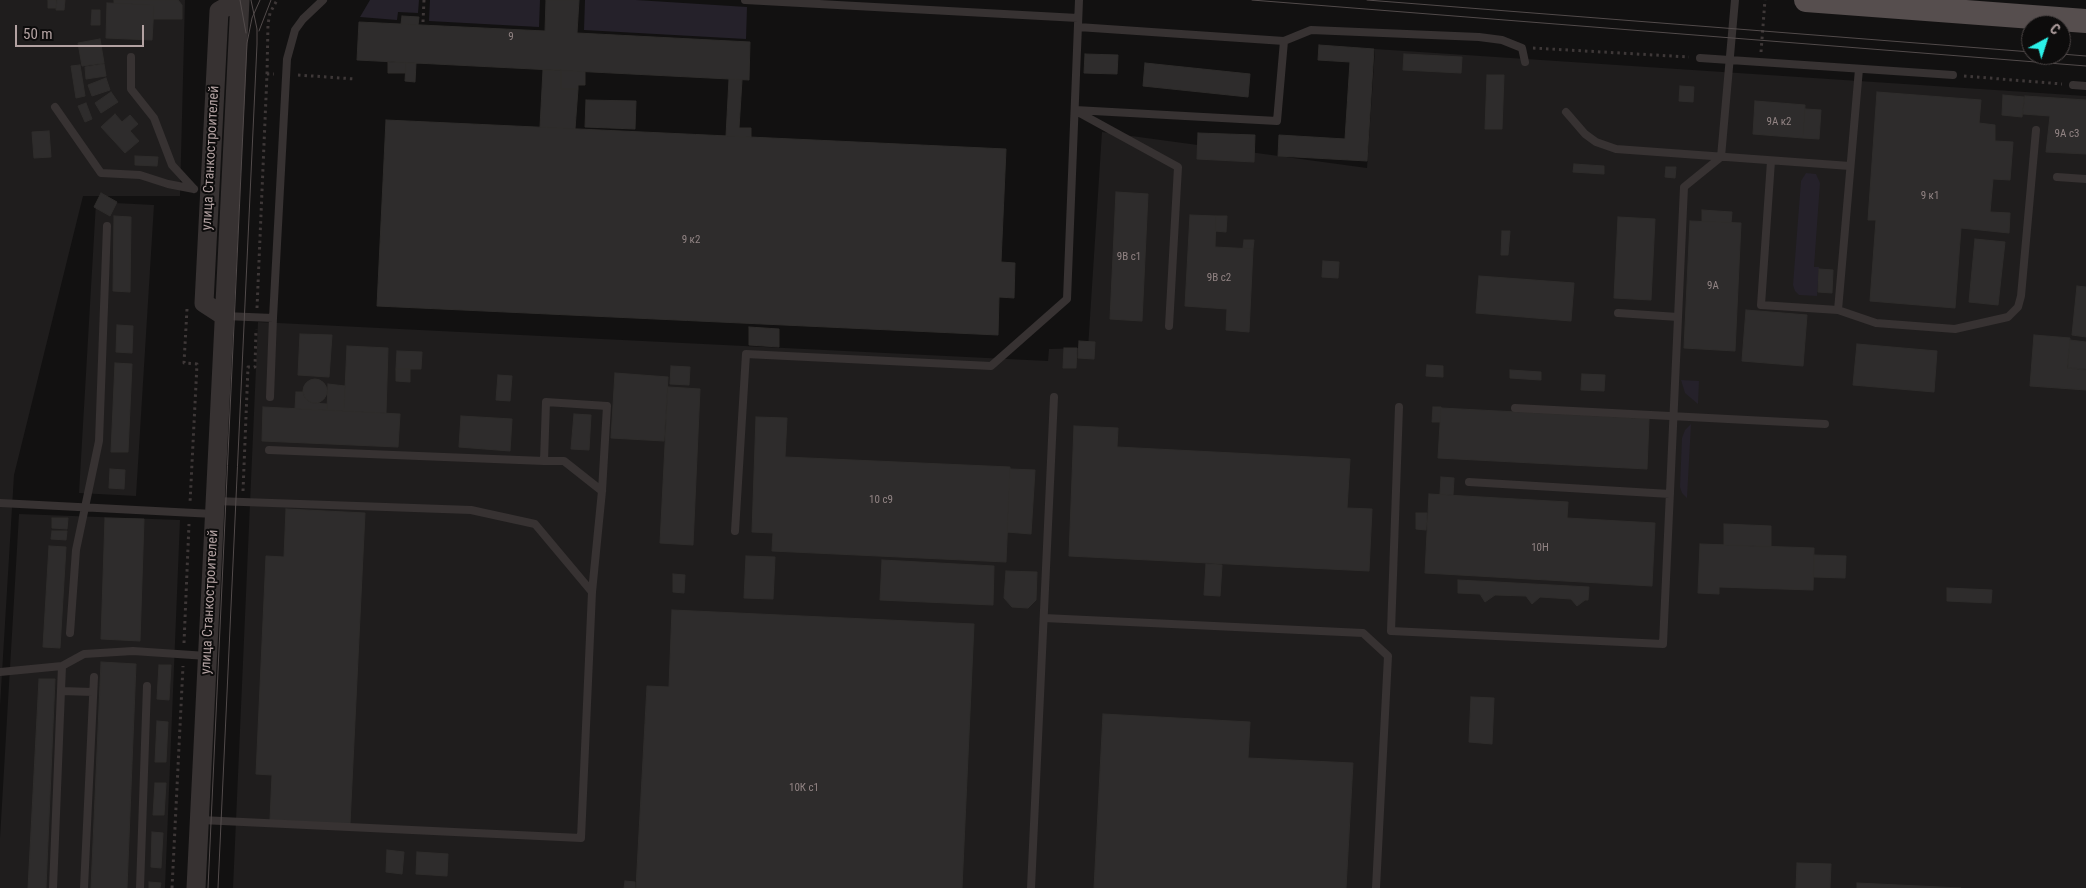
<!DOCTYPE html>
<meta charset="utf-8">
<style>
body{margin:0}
#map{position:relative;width:2086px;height:888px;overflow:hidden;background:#121111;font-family:"Roboto Condensed",sans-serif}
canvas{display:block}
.north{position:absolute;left:2021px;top:15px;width:50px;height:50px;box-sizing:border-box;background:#0d0c0c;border:1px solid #4f4848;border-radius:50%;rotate:40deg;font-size:14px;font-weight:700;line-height:20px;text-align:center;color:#b3a2a2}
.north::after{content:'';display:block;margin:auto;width:18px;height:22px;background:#2bf0e8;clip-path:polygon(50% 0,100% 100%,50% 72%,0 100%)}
.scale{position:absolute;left:15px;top:25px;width:129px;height:22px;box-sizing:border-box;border:2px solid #b3a2a2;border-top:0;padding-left:6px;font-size:15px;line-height:18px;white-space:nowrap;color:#b3a2a2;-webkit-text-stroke:4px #0d0c0c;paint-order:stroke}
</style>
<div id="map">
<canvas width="2086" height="888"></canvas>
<div class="north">С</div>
<div class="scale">50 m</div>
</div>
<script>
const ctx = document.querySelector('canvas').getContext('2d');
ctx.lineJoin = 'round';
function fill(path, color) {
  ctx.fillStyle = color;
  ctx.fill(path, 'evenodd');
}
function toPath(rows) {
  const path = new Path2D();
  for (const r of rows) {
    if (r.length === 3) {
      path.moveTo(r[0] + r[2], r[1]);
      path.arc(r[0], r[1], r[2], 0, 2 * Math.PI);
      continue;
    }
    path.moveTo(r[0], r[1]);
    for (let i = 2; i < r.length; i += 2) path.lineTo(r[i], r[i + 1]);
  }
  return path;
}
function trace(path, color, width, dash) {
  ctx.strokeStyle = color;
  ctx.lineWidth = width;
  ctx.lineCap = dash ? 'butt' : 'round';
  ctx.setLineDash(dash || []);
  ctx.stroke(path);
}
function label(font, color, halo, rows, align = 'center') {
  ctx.font = font + ' "Roboto Condensed",sans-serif';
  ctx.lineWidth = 4;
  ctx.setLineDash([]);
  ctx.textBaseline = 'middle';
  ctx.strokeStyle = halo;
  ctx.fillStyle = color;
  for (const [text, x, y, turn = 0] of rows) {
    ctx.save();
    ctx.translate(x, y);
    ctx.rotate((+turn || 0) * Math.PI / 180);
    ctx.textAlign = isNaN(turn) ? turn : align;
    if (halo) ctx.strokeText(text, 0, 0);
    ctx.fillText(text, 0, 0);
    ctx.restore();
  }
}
fill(toPath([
 [0,0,185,0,180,196,83,196,14,475,0,706],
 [1375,49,2086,96,2086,888,233,888,258,322,1048,361,1049,349,1088,348,1102,132,1367,168],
 [96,202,154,205,136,496,79,493],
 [19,514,180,520,165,888,0,888,0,838]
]), '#1f1d1d');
fill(toPath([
 [370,0,419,0,418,13,398,12,397,20,360,17],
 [430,0,540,0,539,27,429,21],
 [585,0,636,0,747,7,746,39,584,30],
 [1806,173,1816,174,1820,183,1814,267,1819,267,1817,296,1799,295,1795,291,1793,285,1801,181],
 [1681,380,1699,381,1698,404,1685,393],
 [1691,424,1687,498,1682,493,1680,487,1682,438,1685,430]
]), '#25212a');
const building = toPath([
 [48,0,56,0,56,8,48,8,48,0],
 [57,0,65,0,64,10,56,10,57,0],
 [114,0,178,0,182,5,182,19,153,19,154,5,114,3,114,0],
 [546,0,579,0,577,33,750,42,749,80,357,60,359,22,545,31,546,0],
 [107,3,154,5,152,40,106,38,107,3],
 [92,10,100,10,100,25,91,25,92,10],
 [402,16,419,17,418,25,401,24,402,16],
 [100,39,104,63,82,66,78,43,100,39],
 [1319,45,1374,49,1367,161,1278,156,1279,135,1345,139,1350,62,1318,60,1319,45],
 [1085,54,1118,55,1117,74,1084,73,1085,54],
 [1404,54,1462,57,1461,73,1403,70,1404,54],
 [388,62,406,63,405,73,388,73,388,62],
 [406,63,416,63,415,82,405,81,406,63],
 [1145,63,1250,74,1248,97,1143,86,1145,63],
 [104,64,106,76,86,79,85,67,104,64],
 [80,65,85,96,76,98,71,66,80,65],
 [543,70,561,70,561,89,578,89,575,129,540,127,543,70],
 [561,70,585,72,585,85,578,85,578,89,561,89,561,70],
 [1487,75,1504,75,1502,129,1485,129,1487,75],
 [106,78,110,90,92,96,88,85,106,78],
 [729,79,742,80,739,128,751,128,751,137,726,136,729,79],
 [1680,86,1694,87,1693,102,1679,101,1680,86],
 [111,92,118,102,101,113,95,103,111,92],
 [1877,92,1981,100,1979,123,1995,125,1995,141,2013,142,2010,180,1993,179,1990,212,2010,213,2009,233,1961,228,1955,308,1870,301,1876,220,1868,220,1877,92],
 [2003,95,2024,97,2022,117,2002,115,2003,95],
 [2025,96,2086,100,2086,154,2046,152,2050,116,2023,114,2025,96],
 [586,100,636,101,635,129,585,127,586,100],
 [1755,101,1805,105,1803,138,1753,134,1755,101],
 [86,103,92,119,85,122,78,106,86,103],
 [1805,109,1821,110,1819,139,1803,138,1805,109],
 [115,114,122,122,130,115,138,124,130,131,139,141,125,153,101,127,115,114],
 [386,120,1006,149,1001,262,1015,263,1014,298,999,297,998,335,377,306,386,120],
 [49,131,51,157,34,158,32,132,49,131],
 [1198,133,1255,135,1254,162,1197,159,1198,133],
 [135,156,158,157,157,166,135,165,135,156],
 [1574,164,1604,166,1604,174,1573,172,1574,164],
 [1666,167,1676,167,1675,178,1665,177,1666,167],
 [1116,192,1148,194,1142,321,1110,319,1116,192],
 [101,193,117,202,110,216,94,207,101,193],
 [1702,210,1732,212,1731,223,1702,221,1702,210],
 [1190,215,1216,216,1215,247,1253,249,1249,332,1226,330,1227,309,1185,306,1190,215],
 [114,216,131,217,130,292,113,291,114,216],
 [1216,216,1227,216,1226,232,1215,231,1216,216],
 [1618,217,1655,219,1651,300,1614,298,1618,217],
 [1690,221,1741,223,1735,351,1684,348,1690,221],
 [1502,231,1510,231,1508,255,1501,255,1502,231],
 [1975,239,2005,242,1998,305,1969,302,1975,239],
 [1244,240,1254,240,1253,249,1243,248,1244,240],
 [1323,261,1339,262,1338,278,1322,277,1323,261],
 [1819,269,1833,270,1832,293,1818,292,1819,269],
 [1479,276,1574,283,1571,321,1476,313,1479,276],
 [2077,286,2086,287,2086,337,2072,335,2077,286],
 [1746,310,1807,315,1803,366,1742,361,1746,310],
 [117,325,133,326,132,353,116,352,117,325],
 [749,327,779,329,779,347,749,345,749,327],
 [300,334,332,335,329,377,298,375,300,334],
 [2034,335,2070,338,2067,368,2086,370,2086,390,2030,386,2034,335],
 [2070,340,2086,342,2086,369,2068,368,2070,340],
 [1079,341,1095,342,1094,359,1078,358,1079,341],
 [1857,344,1937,351,1934,392,1853,385,1857,344],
 [347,346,388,348,386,413,344,411,347,346],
 [1064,348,1077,348,1076,368,1063,368,1064,348],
 [397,351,422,352,421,369,396,369,397,351],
 [115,363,132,364,128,452,111,452,115,363],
 [1427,365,1443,366,1443,377,1426,376,1427,365],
 [671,366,690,367,689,385,670,384,671,366],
 [396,369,410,369,410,382,396,381,396,369],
 [1510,370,1541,372,1541,380,1510,378,1510,370],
 [615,373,668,377,664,441,611,438,615,373],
 [1582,374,1605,375,1604,391,1581,390,1582,374],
 [498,375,512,376,510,401,496,400,498,375],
 [315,391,12],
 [328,384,345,386,344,411,327,410,328,384],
 [668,387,700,389,693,545,660,543,668,387],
 [296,392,303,392,306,399,312,403,327,404,327,410,295,409,296,392],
 [263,407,400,414,398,447,262,441,263,407],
 [1433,407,1441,407,1440,422,1432,422,1433,407],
 [1441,408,1649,419,1647,469,1438,458,1441,408],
 [574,414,591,415,589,450,571,449,574,414],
 [461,416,512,419,510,451,459,447,461,416],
 [756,417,787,418,785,457,1010,467,1006,562,772,551,773,533,752,532,756,417],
 [1074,426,1118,428,1117,447,1350,459,1347,508,1372,509,1369,571,1069,556,1074,426],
 [110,469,125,470,124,489,109,488,110,469],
 [1010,469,1035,470,1031,534,1007,532,1010,469],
 [1441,477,1454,478,1453,495,1440,494,1441,477],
 [1429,494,1568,502,1567,518,1655,523,1652,586,1425,573,1429,494],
 [286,509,365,513,350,824,270,820,272,775,256,774,266,556,284,557,286,509],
 [1416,513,1427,513,1426,530,1416,529,1416,513],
 [52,518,68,518,67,529,52,528,52,518],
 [105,518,144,519,140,641,101,639,105,518],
 [1724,524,1771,526,1771,547,1724,545,1724,524],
 [52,531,67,531,66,540,51,539,52,531],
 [1700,544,1814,548,1813,590,1719,587,1719,594,1698,593,1700,544],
 [49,546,66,547,60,648,43,647,49,546],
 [1814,555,1846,556,1845,578,1814,577,1814,555],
 [746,556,775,557,773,599,744,598,746,556],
 [882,560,994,566,993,605,880,600,882,560],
 [1206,564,1222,565,1220,596,1204,595,1206,564],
 [1006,571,1037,572,1036,600,1028,608,1012,607,1004,598,1006,571],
 [673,574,685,575,684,593,673,592,673,574],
 [1458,580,1589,587,1588,600,1585,600,1577,606,1571,599,1540,597,1532,604,1526,596,1495,595,1485,602,1480,594,1458,593,1458,580],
 [1947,588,1992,590,1991,603,1947,601,1947,588],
 [672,610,974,624,962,888,636,888,647,686,669,687,672,610],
 [101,662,136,664,127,888,91,888,101,662],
 [159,665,171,665,169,700,157,699,159,665],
 [39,679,55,679,46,888,28,888,39,679],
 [1471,697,1494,698,1492,744,1469,742,1471,697],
 [1103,714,1250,722,1248,758,1353,763,1346,888,1094,888,1103,714],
 [157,721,168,722,166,762,155,762,157,721],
 [155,783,166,783,164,815,153,815,155,783],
 [152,832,163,833,161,868,151,867,152,832],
 [387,850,404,852,402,874,386,872,387,850],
 [417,852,448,854,447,876,416,874,417,852],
 [1797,863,1831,864,1830,888,1796,888,1797,863],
 [625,881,635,882,635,888,624,888,625,881],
 [149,882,161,883,160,888,149,888,149,882],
 [1857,883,1961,888,1857,888,1857,883]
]);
fill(building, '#2e2c2c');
trace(building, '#2e2c2b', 1);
trace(toPath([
 [423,22,424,0],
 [1533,48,1689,57],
 [1761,52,1765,0],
 [267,74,268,24,270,13,277,0],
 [298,75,355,79],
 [1964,76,2062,84],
 [257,308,267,74,274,74],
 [187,309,184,363,197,364,190,503],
 [243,491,248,367,255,367,256,329],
 [184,643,189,524],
 [172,888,183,666]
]), '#3e3838', 3, [2.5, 4]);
trace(toPath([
 [745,0,1078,18],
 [1078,27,1284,41,1311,30,1479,37,1502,40,1522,48,1525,62],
 [131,57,131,89,154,118,172,165,194,189],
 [1700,58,1953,75],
 [2073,85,2086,86],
 [55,107,101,173,140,175,168,184,194,189],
 [1075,110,1277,121,1284,41],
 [1076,111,1178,167,1169,326],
 [1566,112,1585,134,1596,142,1616,149,1850,166],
 [1771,161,1761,305,1838,310,1859,69],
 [2057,177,2086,179],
 [1838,310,1876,323,1955,329,2008,317,2018,307,2021,296,2036,130],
 [1618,313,1678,317],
 [224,316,273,318,287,59,295,30,303,19,323,0],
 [270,397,273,318],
 [1399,407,1391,631,1663,644,1684,187,1721,157,1735,0],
 [1515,408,1825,424],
 [269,450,544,461],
 [1469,482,1670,494],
 [0,503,214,514],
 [735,531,746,354,991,366,1067,299,1079,0],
 [592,592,602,491,607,406,546,402,544,461,564,461,602,491],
 [1044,618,1363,633,1388,656,1376,888],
 [70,633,76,550,99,441,107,226],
 [0,672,62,666,84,654,133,651,207,656],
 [61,691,93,692],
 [201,820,581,838,592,592,535,524,471,510,215,501],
 [53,888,62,666],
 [84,888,94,677],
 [140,888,147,686],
 [1031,888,1054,397]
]), '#373232', 8);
trace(toPath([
 [224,316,204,303,219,11,238,0],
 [196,888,240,0]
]), '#373232', 19);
trace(toPath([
 [1806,0,2086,21]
]), '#564e4e', 24);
trace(toPath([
 [240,0,246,33],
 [1252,0,2086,66],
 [1367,0,2031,52],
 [259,31,271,0],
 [2061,54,2086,56],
 [208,888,247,43,252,18,260,0],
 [218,888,257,44,257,29,251,0]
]), '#524b4b', 1);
label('11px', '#928484', null, [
 ["9",511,37],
 ["9А к2",1779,122],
 ["9А с3",2067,134],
 ["9 к1",1930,196],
 ["9 к2",691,240],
 ["9В с1",1129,257],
 ["9В с2",1219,278],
 ["9А",1713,286],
 ["10 с9",881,500],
 ["10Н",1540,548],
 ["10К с1",804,788]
]);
label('14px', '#b3a2a2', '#0d0c0c', [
 ["улица Станкостроителей",211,158,-87],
 ["улица Станкостроителей",210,602,-87]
]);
</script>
